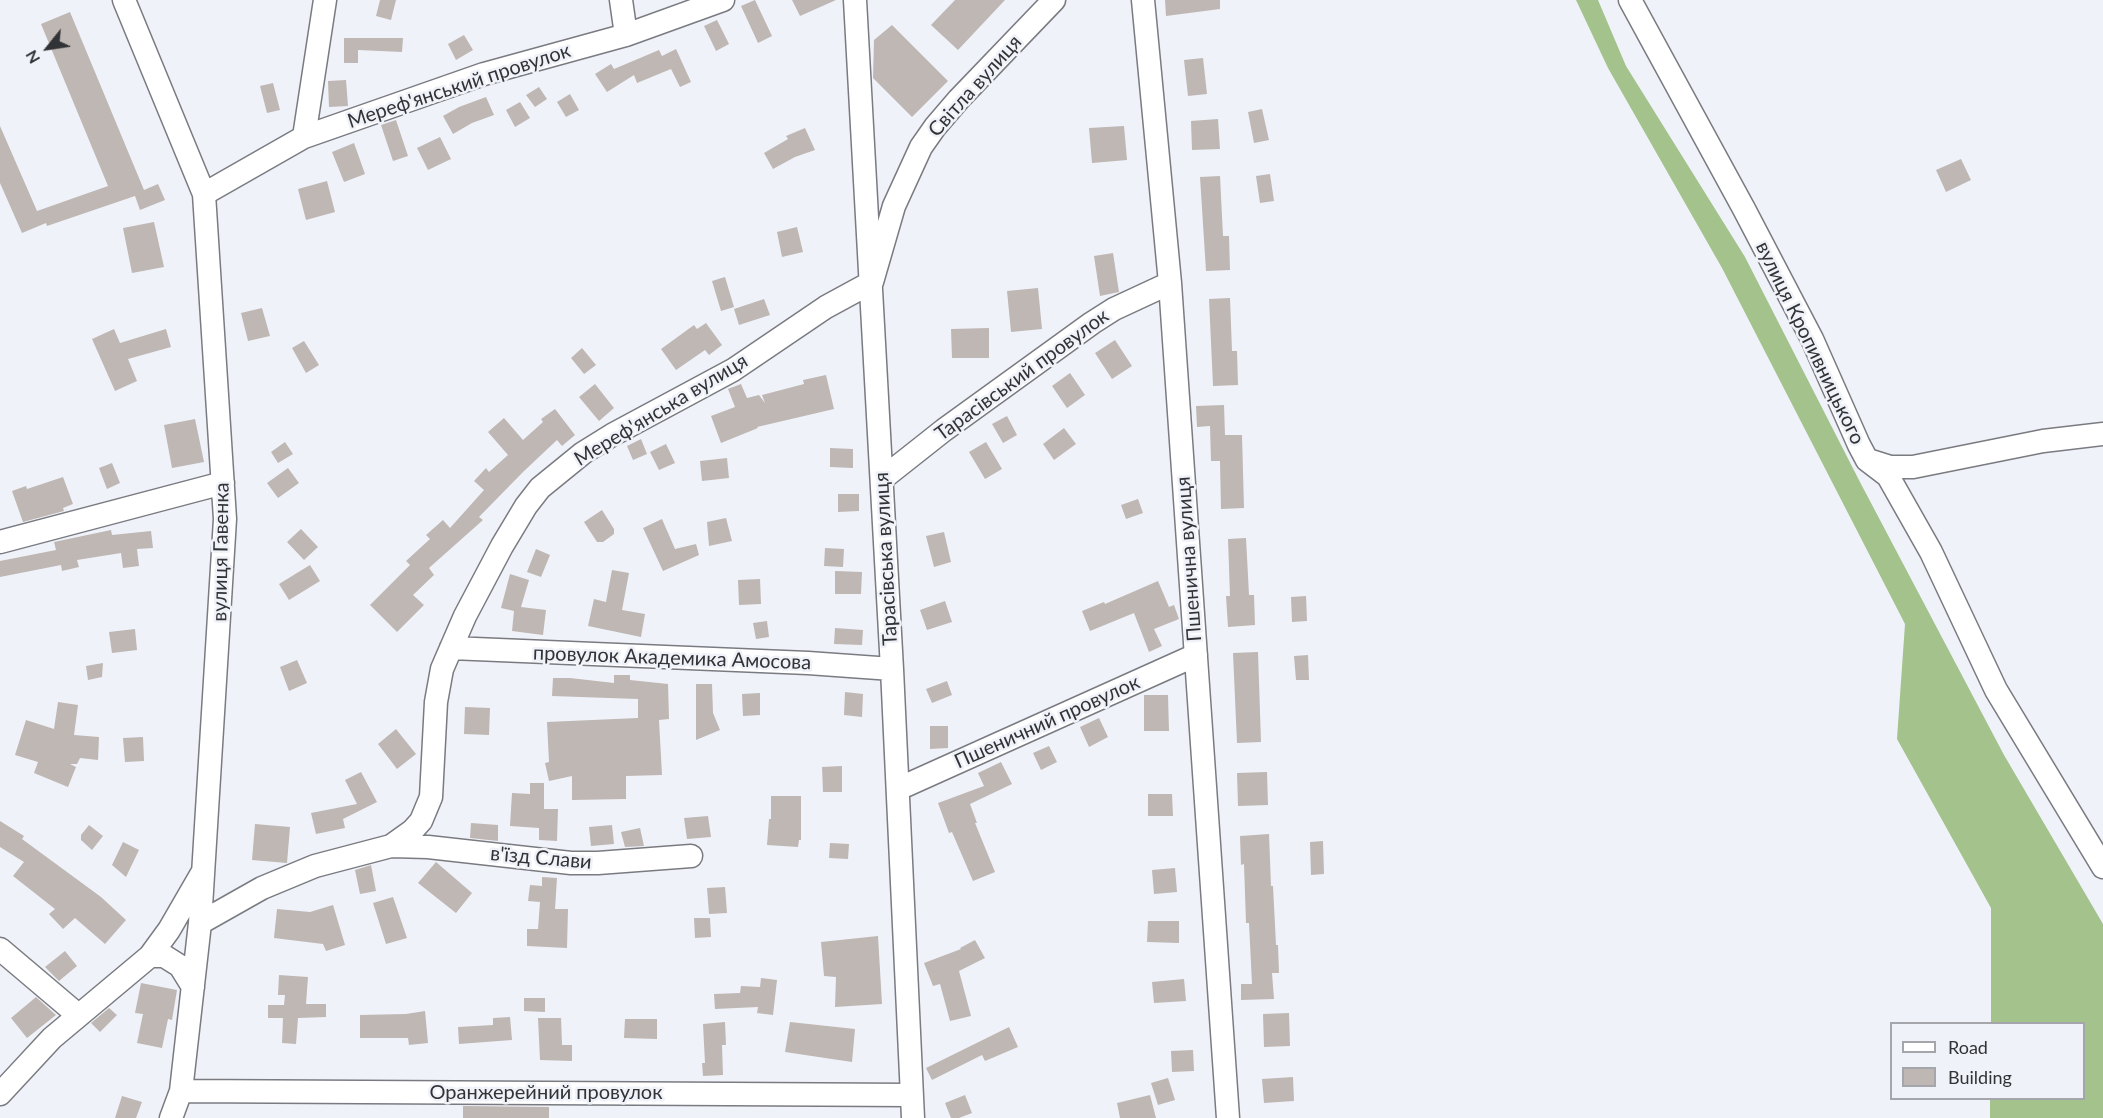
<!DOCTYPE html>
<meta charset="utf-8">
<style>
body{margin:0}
#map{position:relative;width:2103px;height:1118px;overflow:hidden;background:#f0f2f9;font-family:Lato,sans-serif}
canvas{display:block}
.legend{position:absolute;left:1890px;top:1022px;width:195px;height:78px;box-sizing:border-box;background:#f0f2f9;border:2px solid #a4a6ab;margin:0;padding:8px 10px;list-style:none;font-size:18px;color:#323336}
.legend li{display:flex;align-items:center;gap:12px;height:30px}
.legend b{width:30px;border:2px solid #a4a6ab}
.north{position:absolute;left:18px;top:18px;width:60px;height:60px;-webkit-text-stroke:4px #f0f2f9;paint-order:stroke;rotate:240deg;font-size:16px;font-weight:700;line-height:24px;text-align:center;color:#323336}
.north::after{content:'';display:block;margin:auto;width:21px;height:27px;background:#323336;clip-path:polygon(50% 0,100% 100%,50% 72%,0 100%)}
</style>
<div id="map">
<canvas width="2103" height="1118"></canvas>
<ul class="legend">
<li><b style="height:8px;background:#fff"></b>Road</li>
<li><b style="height:16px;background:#beb7b3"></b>Building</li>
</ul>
<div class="north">N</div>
</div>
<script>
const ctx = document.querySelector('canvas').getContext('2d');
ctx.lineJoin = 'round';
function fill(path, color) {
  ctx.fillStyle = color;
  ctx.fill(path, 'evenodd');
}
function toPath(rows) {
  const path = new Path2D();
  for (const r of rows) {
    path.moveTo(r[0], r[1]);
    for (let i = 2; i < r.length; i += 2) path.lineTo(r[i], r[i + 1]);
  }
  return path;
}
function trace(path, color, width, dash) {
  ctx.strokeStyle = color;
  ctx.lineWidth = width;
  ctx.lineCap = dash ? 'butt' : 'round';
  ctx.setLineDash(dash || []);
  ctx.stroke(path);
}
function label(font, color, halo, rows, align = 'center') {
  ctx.font = font + ' Lato,sans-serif';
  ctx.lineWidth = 5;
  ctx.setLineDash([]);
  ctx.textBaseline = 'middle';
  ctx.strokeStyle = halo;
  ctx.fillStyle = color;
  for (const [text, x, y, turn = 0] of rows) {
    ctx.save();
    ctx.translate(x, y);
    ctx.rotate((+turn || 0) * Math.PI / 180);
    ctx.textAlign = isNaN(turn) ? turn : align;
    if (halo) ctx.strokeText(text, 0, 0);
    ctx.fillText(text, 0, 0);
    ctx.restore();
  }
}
fill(toPath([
 [1576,0,1598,0,1626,66,1745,257,1861,484,2004,755,2103,924,2103,1118,1990,1118,1990,1099,2084,1098,2084,1024,1991,1023,1991,908,1897,739,1905,624,1722,268,1608,68]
]), '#a3c28c');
fill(toPath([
 [380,0,396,0,391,20,376,16],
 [755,0,772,36,758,43,741,6],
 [792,0,836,0,800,16],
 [955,0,1005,0,958,50,931,25],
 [1165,0,1220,0,1220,9,1166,16],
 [70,12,144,190,158,184,165,200,140,210,135,196,47,226,46,223,22,233,0,183,0,126,37,211,108,186,41,24],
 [717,20,729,44,716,51,704,26],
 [892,25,948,81,912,117,873,78,874,40],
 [464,35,473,50,456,60,448,44],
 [344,38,403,38,402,52,358,50,358,63,344,63],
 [676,49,691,82,680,87,671,69,637,83,634,75,607,92,595,74,611,64,614,69,659,50,662,56],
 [1203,58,1207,94,1188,96,1184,60],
 [346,80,348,106,329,107,328,81],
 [273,83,280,110,267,113,260,86],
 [539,87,547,99,535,107,526,95],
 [570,94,579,110,566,117,557,102],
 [486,97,494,115,472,123,453,134,443,116,459,107],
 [520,102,530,118,515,127,506,110],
 [1262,109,1269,140,1254,143,1248,112],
 [1218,119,1220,149,1192,150,1191,121],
 [396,120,408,156,393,161,381,125],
 [1124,126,1127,160,1092,163,1089,128],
 [805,128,815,150,795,157,773,169,764,153,788,139,786,136],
 [440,137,451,159,428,170,417,148],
 [354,143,365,174,344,182,332,152],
 [1961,159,1971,180,1946,192,1936,170],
 [1270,174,1274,201,1260,203,1256,176],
 [1220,176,1223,236,1229,236,1230,270,1206,271,1200,177],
 [327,181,335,212,306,220,298,189],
 [154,222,164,267,132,273,123,228],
 [797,227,803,252,782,257,777,232],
 [1113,253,1119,292,1100,296,1094,256],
 [725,277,734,307,721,311,712,281],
 [1038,288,1042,329,1011,332,1007,291],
 [1230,298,1232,351,1237,351,1238,385,1213,386,1209,299],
 [764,299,770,315,739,325,734,309],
 [262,308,270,336,248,341,241,313],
 [706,323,722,345,709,355,705,350,676,370,661,349,694,325,697,329],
 [989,328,989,358,952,358,951,329],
 [114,329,120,343,166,329,171,347,128,359,137,381,115,391,92,339],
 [1115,340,1132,366,1112,379,1095,353],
 [304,341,319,365,306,373,292,348],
 [582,348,596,365,584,374,571,358],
 [1070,373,1085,395,1067,408,1052,386],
 [826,375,834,409,757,427,758,428,721,443,711,416,735,407,728,389,741,384,747,398,759,395,765,403,762,395,804,384,803,380],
 [595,384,614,408,599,421,579,397],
 [1224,405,1225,435,1242,435,1244,508,1221,509,1220,461,1211,461,1210,426,1197,427,1196,406],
 [555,409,575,435,562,446,557,440,523,472,479,517,483,520,429,568,434,575,413,595,424,605,397,632,370,605,410,565,406,561,430,539,426,535,443,520,450,528,484,490,474,481,486,468,489,472,508,455,488,432,504,418,523,440,543,422,541,419],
 [1007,416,1017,435,1003,443,992,424],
 [195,419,204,462,172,468,164,425],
 [1064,428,1076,444,1054,460,1043,444],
 [641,439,647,454,633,460,627,446],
 [285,442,293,454,278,463,271,452],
 [986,442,1002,469,985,479,969,452],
 [666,444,675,463,659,470,650,452],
 [830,448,853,449,853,468,830,467],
 [727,458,729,478,702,481,700,461],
 [112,463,120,483,107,489,99,468],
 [288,468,299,483,278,498,267,483],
 [63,477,73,504,63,508,64,511,23,522,12,491,26,486,27,489],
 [838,494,859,494,859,511,838,512],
 [1138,499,1143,513,1126,519,1121,505],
 [602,510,614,529,614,534,603,542,597,542,584,522],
 [726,518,732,541,709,546,707,522],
 [662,519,675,549,696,544,699,555,663,571,643,528],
 [301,529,318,547,304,560,287,542],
 [111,530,112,535,151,531,153,548,137,549,139,566,123,568,121,553,77,560,79,567,62,571,61,565,0,577,0,561,56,550,54,542],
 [944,532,951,562,934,567,926,536],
 [1246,538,1249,595,1254,595,1255,625,1228,627,1226,596,1230,596,1228,539],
 [825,548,844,549,843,567,824,566],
 [536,549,550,555,541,577,527,572],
 [310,565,320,581,289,600,279,584],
 [612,570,629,573,622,610,645,614,641,637,588,626,594,599,606,602],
 [835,571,862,572,861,594,835,594],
 [510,574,529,580,521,607,546,610,543,635,512,631,514,611,501,608],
 [760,579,761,604,739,605,738,580],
 [1158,581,1169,607,1174,605,1179,619,1154,629,1162,646,1149,652,1134,613,1090,631,1082,611,1104,602,1105,604],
 [1306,596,1307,621,1292,622,1291,597],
 [945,601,952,622,927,630,920,610],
 [767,621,769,637,756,639,753,623],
 [835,628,863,630,862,645,834,644],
 [135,629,137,650,112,653,109,632],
 [1258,652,1261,742,1237,743,1233,653],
 [1308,655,1309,680,1296,680,1294,656],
 [297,660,307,683,289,691,280,667],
 [103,663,102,677,88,680,86,666],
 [614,675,630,675,630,680,668,684,669,719,659,720,662,775,626,776,626,799,572,800,572,776,549,781,545,763,549,762,547,722,638,718,638,699,552,696,553,678,570,678,614,683],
 [947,681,952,695,932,703,926,689],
 [696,684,712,684,713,713,720,730,696,740],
 [845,692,863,694,862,717,844,715],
 [760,693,760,715,743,716,742,694],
 [1144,695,1168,695,1169,731,1144,731],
 [58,702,78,705,74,735,99,737,98,760,80,758,77,764,70,764,76,767,68,787,34,773,38,762,15,755,26,720,54,729],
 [465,707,490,708,489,735,464,734],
 [1099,718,1108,737,1089,747,1080,727],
 [930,726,948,726,948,748,930,749],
 [396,729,416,754,397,769,378,744],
 [143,737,144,761,125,762,123,738],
 [1049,746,1057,762,1041,770,1033,753],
 [1001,762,1012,784,970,804,977,823,975,823,995,872,973,881,952,832,949,833,938,803,984,786,978,773],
 [842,766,842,792,823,792,822,767],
 [361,772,377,802,343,819,345,828,316,834,311,813,357,804,345,780],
 [1267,772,1268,805,1238,806,1237,773],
 [530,783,544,783,544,809,558,809,557,841,539,840,539,828,510,826,512,793,530,794],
 [1148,794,1172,794,1173,816,1148,816],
 [771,796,801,796,801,840,799,840,798,847,767,845,769,819,771,819],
 [708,816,711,837,687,839,684,818],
 [0,821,24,836,22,839,101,897,126,920,105,944,75,918,63,929,49,914,55,909,13,876,24,862,0,847],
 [471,823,498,825,498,841,470,838],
 [255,824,290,827,287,863,252,860],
 [89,825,103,836,92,850,81,840,81,835],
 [612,825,614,844,591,846,589,827],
 [640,828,644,846,625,847,621,832],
 [1269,834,1271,886,1273,886,1276,945,1278,945,1279,973,1272,973,1274,999,1241,1000,1241,984,1252,984,1249,923,1246,923,1244,864,1241,865,1240,836],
 [1323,841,1324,874,1311,875,1310,842],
 [123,842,139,850,126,877,112,865],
 [830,843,849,844,848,859,829,858],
 [436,862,472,893,456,913,418,883],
 [371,865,376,891,360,894,355,870],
 [1175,868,1177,892,1154,894,1152,870],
 [542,877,557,878,555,909,568,909,567,948,527,946,527,929,538,929,540,902,528,901,530,885,542,886],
 [725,887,727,913,709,914,707,888],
 [393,897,407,938,386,944,373,903],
 [333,905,345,945,326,951,323,944,274,938,277,909,310,912],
 [694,918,710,918,711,937,695,938],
 [1148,921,1179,921,1179,943,1147,942],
 [878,936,882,1004,835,1007,836,977,824,976,821,942],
 [975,940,985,958,959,971,971,1016,950,1021,940,984,933,986,924,963,961,949,960,948],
 [65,951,77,966,59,981,45,967],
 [279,975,308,977,306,1004,326,1004,326,1017,298,1018,296,1044,282,1043,283,1018,268,1018,268,1005,284,1005,285,995,278,995],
 [761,978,777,980,773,1015,757,1013,758,1007,715,1009,714,994,740,993,741,986,760,987],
 [1184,979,1186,1001,1154,1003,1152,982],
 [141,983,177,990,172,1020,168,1019,162,1048,137,1043,143,1014,135,1013],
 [36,997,56,1015,27,1038,11,1018],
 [524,998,545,998,545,1012,524,1011],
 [109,1008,117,1015,100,1032,91,1023],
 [425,1011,428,1043,409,1045,408,1038,360,1038,360,1015,406,1014],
 [1289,1013,1290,1046,1264,1047,1263,1014],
 [510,1017,512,1040,459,1044,458,1027,493,1025,493,1018],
 [538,1018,561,1018,562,1045,572,1045,572,1061,540,1060],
 [625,1019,657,1019,657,1039,624,1038],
 [725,1022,726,1045,722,1045,723,1075,703,1076,702,1063,705,1063,703,1024],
 [790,1022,855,1029,852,1062,785,1052],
 [1009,1027,1018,1047,985,1061,982,1055,932,1080,926,1068],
 [1193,1050,1194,1071,1172,1072,1171,1051],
 [1293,1077,1294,1101,1264,1103,1262,1079],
 [1168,1078,1175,1100,1158,1105,1151,1083],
 [965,1095,972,1113,959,1118,951,1118,945,1103],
 [1150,1095,1156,1118,1120,1118,1117,1103],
 [122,1096,142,1102,136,1118,115,1118],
 [463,1106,549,1107,549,1118,463,1118]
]), '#beb7b3');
const minor = toPath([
 [124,0,204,194,225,519,200,923,181,1091,171,1118],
 [621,0,626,35],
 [855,0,892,669,913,1118],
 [1143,0,1170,283,1228,1118],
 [1630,0,1744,209,1812,339,1859,445,1867,460,1888,476,1931,552,1996,690,2103,867],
 [304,137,325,0],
 [204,194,304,137,484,74,626,35,723,0],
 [1871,461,1890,467,1913,467,2043,441,2103,434],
 [882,479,944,430,1092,323,1114,309,1170,283],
 [0,542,223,483],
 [451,648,808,663,892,669],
 [898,789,1196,655],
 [391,846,428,847,571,863,598,863,691,856],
 [200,923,262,888,315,866,391,846,412,831,421,821,431,797,436,702,442,669,465,616,502,546,526,506,540,488,583,453,612,435,733,370,826,307,872,282,894,206,921,147,935,127,959,99,1054,0],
 [0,949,78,1015],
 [150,956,164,956,180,966,193,987],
 [181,1091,911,1095],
 [0,1094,52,1038,150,956,169,930,202,873]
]);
trace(minor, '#797b81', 25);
trace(minor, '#fff', 22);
label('20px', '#323336', '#f0f2f9', [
 ["Мереф'янський провулок",459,86,-18],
 ["Світла вулиця",975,86,-48],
 ["вулиця Кропивницького",1810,343,64],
 ["Тарасівський провулок",1022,375,-36],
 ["Мереф'янська вулиця",661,410,-31],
 ["вулиця Гавенка",221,552,-89],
 ["Тарасівська вулиця",886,559,-93],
 ["Пшенична вулиця",1189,559,-94],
 ["провулок Академика Амосова",672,658,2],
 ["Пшеничний провулок",1047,722,-24],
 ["в'їзд Слави",541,858,5],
 ["Оранжерейний провулок",546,1093]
]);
</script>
